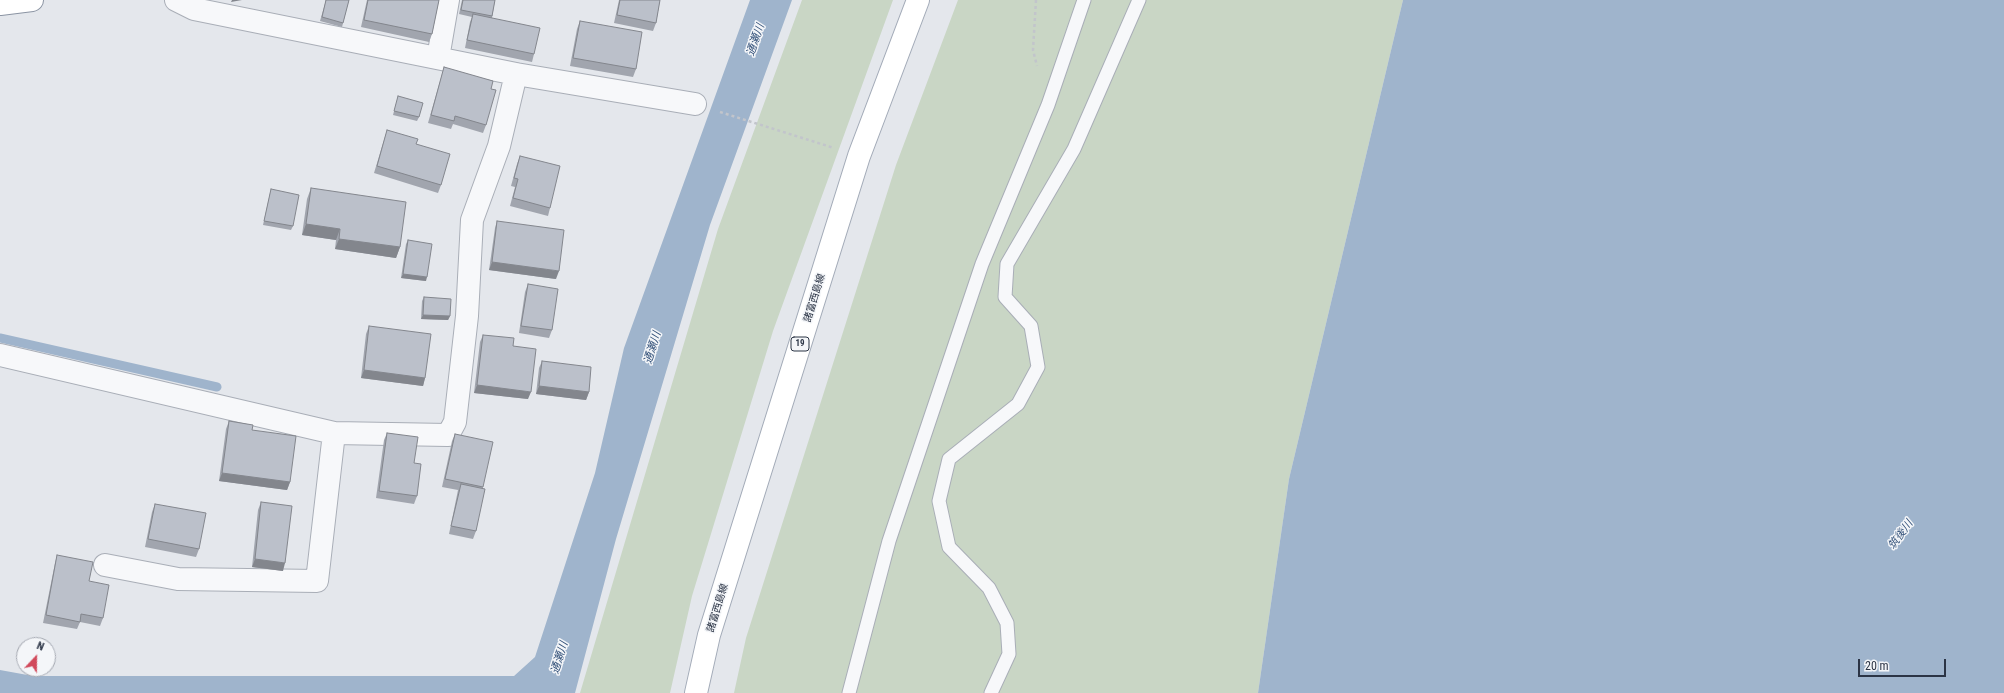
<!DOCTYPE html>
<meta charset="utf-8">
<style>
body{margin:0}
#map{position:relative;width:2004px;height:693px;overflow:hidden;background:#e4e7ec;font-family:"Roboto Condensed",sans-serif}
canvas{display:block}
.north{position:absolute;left:16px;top:637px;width:40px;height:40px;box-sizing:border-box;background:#f4f6f9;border:1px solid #a4a8b1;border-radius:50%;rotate:22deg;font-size:11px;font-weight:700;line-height:16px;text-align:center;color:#2b3445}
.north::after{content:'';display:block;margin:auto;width:14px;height:18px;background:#d1495b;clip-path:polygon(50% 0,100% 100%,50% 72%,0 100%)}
.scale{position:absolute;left:1858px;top:659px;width:88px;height:18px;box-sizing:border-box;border:2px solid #2b3445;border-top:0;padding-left:5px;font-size:12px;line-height:14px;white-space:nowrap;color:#2b3445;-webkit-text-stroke:3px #f4f6f9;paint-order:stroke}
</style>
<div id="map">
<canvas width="2004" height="693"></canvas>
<div class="north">N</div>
<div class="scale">20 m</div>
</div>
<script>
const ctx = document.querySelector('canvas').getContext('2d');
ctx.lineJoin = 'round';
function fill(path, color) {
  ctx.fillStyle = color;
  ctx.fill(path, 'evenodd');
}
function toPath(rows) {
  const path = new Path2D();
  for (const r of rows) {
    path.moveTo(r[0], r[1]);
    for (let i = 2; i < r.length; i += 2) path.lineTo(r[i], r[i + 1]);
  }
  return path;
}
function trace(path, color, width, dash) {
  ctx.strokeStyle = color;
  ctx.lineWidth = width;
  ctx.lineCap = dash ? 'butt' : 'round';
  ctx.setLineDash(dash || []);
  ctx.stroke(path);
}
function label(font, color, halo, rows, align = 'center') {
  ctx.font = font + ' "Roboto Condensed","Noto Sans JP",sans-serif';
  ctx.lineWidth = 3;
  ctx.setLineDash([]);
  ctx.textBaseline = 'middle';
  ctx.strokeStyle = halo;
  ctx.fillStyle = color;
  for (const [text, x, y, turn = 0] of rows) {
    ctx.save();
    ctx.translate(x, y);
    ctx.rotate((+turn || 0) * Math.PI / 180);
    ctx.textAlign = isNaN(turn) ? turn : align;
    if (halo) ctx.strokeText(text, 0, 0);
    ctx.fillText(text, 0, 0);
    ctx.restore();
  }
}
fill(toPath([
 [802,0,893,0,773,331,692,596,670,693,580,693,718,229],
 [958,0,1403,0,1289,479,1258,693,734,693,746,638,896,165]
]), '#c9d6c5');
fill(toPath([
 [750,0,792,0,710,225,616,539,575,693,0,693,0,670,33,676,514,676,535,657,595,473,624,348],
 [1403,0,2004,0,2004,693,1258,693,1289,479]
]), '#9fb4cc');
trace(toPath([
 [0,338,217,387]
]), '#9fb4cc', 9);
const service = toPath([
 [849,693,889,541,982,264,1048,105,1084,0],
 [991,693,1009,654,1007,623,989,588,949,547,939,501,949,459,1018,404,1038,367,1031,326,1005,297,1007,264,1074,149,1139,0]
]);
const minor = toPath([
 [176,0,194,9,516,74,695,104],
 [438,58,448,0],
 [0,355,334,433,448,435,455,422,467,316,472,220,499,146,516,74],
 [105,565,178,579,317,581,334,433]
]);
const primary = toPath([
 [696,693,709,635,859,156,918,0]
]);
const trunk = toPath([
 [0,4,32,0]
]);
trace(service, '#a9aeb7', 15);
trace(minor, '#a9aeb7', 24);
trace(primary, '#a3abb8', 24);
trace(trunk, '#8b94a3', 24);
trace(toPath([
 [1036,0,1033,50,1037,66],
 [720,112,834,148]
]), '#c2c5cb', 2.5, [3, 3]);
trace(service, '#f7f8fa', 13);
trace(minor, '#f7f8fa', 22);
trace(primary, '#fff', 22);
trace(trunk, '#fff', 22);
fill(toPath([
 [326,0,349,0,342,27,320,21],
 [367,0,439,0,432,34,429,42,361,27],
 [462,0,495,0,492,18,534,54,532,62,465,48,470,22,472,17,459,14],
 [619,0,660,0,656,23,653,31,614,23],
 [580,21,636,69,633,77,570,66,577,29],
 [444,67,491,89,486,125,483,133,453,124,451,129,428,123],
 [398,96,419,117,417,121,393,115],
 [387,130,416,144,441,185,438,193,374,173],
 [520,156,550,208,548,216,510,206,515,187,511,186,517,164],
 [311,188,400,247,396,258,335,249,336,240,302,235,307,199],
 [271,189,293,226,291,230,263,225,270,193],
 [497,221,556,279,489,270,495,228],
 [408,240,426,281,401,278,406,244],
 [528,284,552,330,549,338,519,333,525,292],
 [424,297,450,316,448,320,421,319,422,301],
 [369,326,425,378,423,386,361,378,366,334],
 [483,335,513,346,528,399,474,393,480,342],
 [542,361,589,392,586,400,536,394,539,368],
 [229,421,290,482,287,490,219,481,226,429],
 [387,433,414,463,417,496,414,504,376,498,384,440],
 [455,434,483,487,476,531,473,539,449,534,458,490,442,487,452,441],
 [261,502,283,571,252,567,258,510],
 [155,504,199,549,196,557,145,547,152,512],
 [57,555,89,581,103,618,100,626,80,622,77,629,43,623,55,563]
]), '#a1a5ae');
fill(toPath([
 [232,0,242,0,231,2],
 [306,224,340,229,336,240,302,235],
 [339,239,400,247,396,258,335,249],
 [492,262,559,271,556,279,489,270],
 [403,274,427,277,426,281,401,278],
 [423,315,450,316,448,320,421,319],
 [364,370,425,378,423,386,361,378],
 [477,385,531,392,528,399,474,393],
 [539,386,589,392,586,400,536,394],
 [222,473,290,482,287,490,219,481],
 [255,559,285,563,283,571,252,567]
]), '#83868d');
const building = toPath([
 [326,0,349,0,343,23,322,17,326,0],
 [368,0,439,0,432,34,364,20,368,0],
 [463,0,495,0,492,16,461,10,463,0],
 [620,0,660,0,656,23,617,15,620,0],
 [473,14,540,28,534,54,467,40,473,14],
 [580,21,642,32,636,69,573,58,580,21],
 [444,67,493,81,491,89,496,90,486,125,455,116,454,121,431,115,444,67],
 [398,96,423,103,419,117,394,111,398,96],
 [387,130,418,139,416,144,450,154,441,185,377,166,387,130],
 [520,156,560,166,550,208,513,198,518,179,514,178,520,156],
 [311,188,406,202,400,247,339,239,340,229,306,224,311,188],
 [271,189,299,195,293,226,264,221,271,189],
 [497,221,564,230,559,271,492,262,497,221],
 [408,240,432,244,427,277,403,274,408,240],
 [528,284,558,289,552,330,521,326,528,284],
 [424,297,451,299,450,316,423,315,424,297],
 [369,326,431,334,425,378,364,370,369,326],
 [483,335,514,338,513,346,536,349,531,392,477,385,483,335],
 [542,361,591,367,589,392,539,386,542,361],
 [229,421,253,425,252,430,296,436,290,482,222,473,229,421],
 [387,433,418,437,414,463,421,464,417,496,379,491,387,433],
 [455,434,493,442,483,487,445,479,455,434],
 [461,484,485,489,476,531,451,526,461,484],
 [261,502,292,506,285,563,255,559,261,502],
 [155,504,206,513,199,549,148,539,155,504],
 [57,555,93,562,89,581,109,585,103,618,81,614,80,622,46,615,57,555]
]);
fill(building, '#bbc0ca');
trace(building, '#83868d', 1);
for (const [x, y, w] of [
 [800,344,18]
]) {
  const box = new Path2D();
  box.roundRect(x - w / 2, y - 7, w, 14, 3);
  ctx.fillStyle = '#f4f6f9';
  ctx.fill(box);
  trace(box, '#2b3445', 1);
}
label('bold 9px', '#2b3445', null, [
 ["19",800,344]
]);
label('10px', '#2b3445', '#f4f6f9', [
 ["諸富西島線",815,298,-73],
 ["諸富西島線",718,608,-73]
]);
label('italic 11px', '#34527a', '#f4f6f9', [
 ["通瀬川",756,40,-71],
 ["通瀬川",653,348,-73],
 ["筑後川",1901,535,-54],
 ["通瀬川",560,658,-73]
]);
</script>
